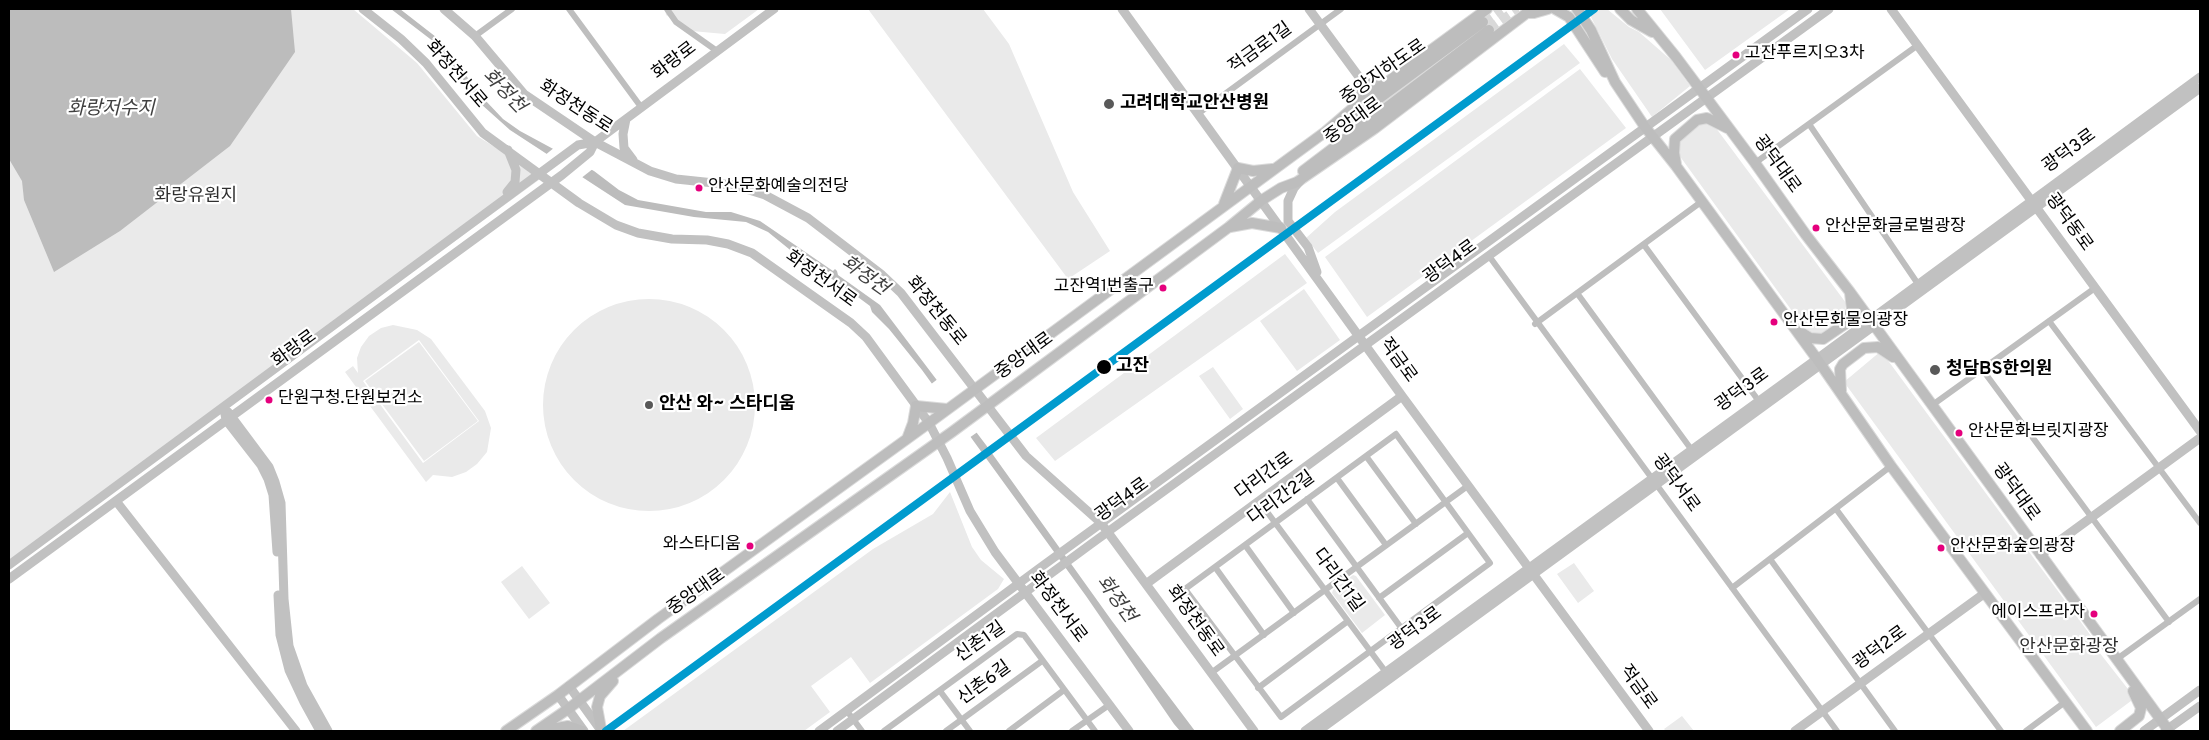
<!DOCTYPE html>
<meta charset="utf-8">
<style>
body{margin:0}
#map{position:relative;width:2209px;height:740px;overflow:hidden;background:#fff;font-family:Overpass,sans-serif}
canvas{display:block}
.frame{position:absolute;inset:0;border:10px solid #000;pointer-events:none}
</style>
<div id="map">
<canvas width="2209" height="740"></canvas>
<div class="frame"></div>
</div>
<script>
const ctx = document.querySelector('canvas').getContext('2d');
ctx.lineJoin = 'round';
function fill(path, color) {
  ctx.fillStyle = color;
  ctx.fill(path, 'evenodd');
}
function toPath(rows) {
  const path = new Path2D();
  for (const r of rows) {
    if (r.length === 3) {
      path.moveTo(r[0] + r[2], r[1]);
      path.arc(r[0], r[1], r[2], 0, 2 * Math.PI);
      continue;
    }
    path.moveTo(r[0], r[1]);
    for (let i = 2; i < r.length; i += 2) path.lineTo(r[i], r[i + 1]);
  }
  return path;
}
function trace(path, color, width, dash) {
  ctx.strokeStyle = color;
  ctx.lineWidth = width;
  ctx.lineCap = dash ? 'butt' : 'round';
  ctx.setLineDash(dash || []);
  ctx.stroke(path);
}
function label(font, color, halo, rows, align = 'center') {
  ctx.font = font + ' Overpass,"Noto Sans KR",sans-serif';
  ctx.lineWidth = 4.5;
  ctx.setLineDash([]);
  ctx.textBaseline = 'middle';
  ctx.strokeStyle = halo;
  ctx.fillStyle = color;
  for (const [text, x, y, turn = 0] of rows) {
    ctx.save();
    ctx.translate(x, y);
    ctx.rotate((+turn || 0) * Math.PI / 180);
    ctx.textAlign = isNaN(turn) ? turn : align;
    if (halo) ctx.strokeText(text, 0, 0);
    ctx.fillText(text, 0, 0);
    ctx.restore();
  }
}
fill(toPath([
 [9,9,353,9,417,63,477,136,543,177,9,565],
 [665,9,759,9,725,34,692,31,666,15],
 [868,9,983,9,1009,44,1073,192,1110,251,1068,279],
 [1591,9,1607,9,1629,27,1639,32,1671,60,1690,86,1652,117,1612,59,1591,17],
 [1660,9,1790,9,1705,70],
 [1564,44,1580,63,1318,253,1306,238,1335,212],
 [1580,69,1626,128,1367,317,1325,257],
 [1703,121,1713,124,1846,303,1844,320,1824,335,1808,333,1679,155,1678,141],
 [1285,254,1307,283,1055,461,1036,438],
 [1304,289,1340,340,1297,371,1260,321],
 [649,405,106],
 [393,325,417,330,431,339,485,411,491,428,487,452,477,464,466,472,452,477,433,475,426,482,345,372,353,366,358,373,357,358,361,347,369,336,381,328],
 [419,340,479,421,423,463,363,381],
 [419,342,478,421,424,461,365,381],
 [1881,351,2097,644,2099,652,2135,698,2096,727,1844,382],
 [1213,367,1243,409,1230,419,1199,376],
 [950,492,972,547,981,560,1004,579,998,589,870,683,851,657,811,686,830,712,804,731,623,731,873,549,933,514],
 [1574,563,1594,591,1578,603,1557,574],
 [522,566,550,603,529,619,501,582],
 [1353,575,1356,576,1385,615,1362,633,1332,593,1333,590],
 [1682,716,1694,731,1666,731,1664,729]
]), '#eaeaea');
fill(toPath([
 [9,9,291,9,295,52,230,146,120,231,54,272,24,200,22,181,9,159],
 [391,9,400,9,436,37,485,100,503,119,520,131,594,171,619,190,638,200,706,212,731,212,760,221,833,271,835,269,837,271,838,275,880,305,986,445,1112,621,1195,731,1180,731,1174,724,1086,596,922,370,889,329,872,312,870,306,843,286,805,262,768,232,746,222,694,217,625,205,510,130,481,104,438,45]
]), '#bcbcbc');
fill(toPath([
 [555,147,594,168,580,179,544,156],
 [939,378,979,431,969,438,930,385]
]), '#fff');
trace(toPath([
 [1483,22,1501,9],
 [1489,30,1518,9]
]), '#d9d9d9', 10, [10, 5]);
const primary = toPath([
 [1555,9,1569,17,1605,72],
 [1577,9,1591,30,1615,82,1645,127,1676,166,1817,359,1891,466,2087,731],
 [1620,9,1631,20,1652,32],
 [1637,9,1676,57,1755,163,1806,235,1850,292,2169,731],
 [1528,13,1534,13,1548,9],
 [1346,120,1362,111,1483,22],
 [1676,164,1674,153,1675,139,1697,120,1707,118,1727,128],
 [1303,171,1489,30],
 [1224,204,1238,168,1253,171,1272,169],
 [1230,227,1252,223,1281,228],
 [1799,331,1810,338,1823,339,1845,324,1852,310,1850,293],
 [1841,391,1840,369,1843,364,1864,348,1878,347,1893,357],
 [907,439,913,423,916,406,947,409],
 [601,729,597,707,600,696,613,681],
 [506,731,558,695,658,619,929,423,1325,132,1360,102,1487,9],
 [536,731,568,709,661,638,952,432,1229,227,1262,200,1281,188,1297,182,1374,129,1532,9],
 [541,731,568,726,582,731],
 [2120,731,2139,716,2141,708,2133,691]
]);
trace(primary, '#dbdbdb', 12);
trace(toPath([
 [569,9,641,107],
 [667,9,676,22,717,51],
 [475,36,512,9],
 [1199,113,1341,9],
 [1809,124,1918,284],
 [1755,163,1918,45],
 [1644,245,1758,400],
 [1489,256,1837,731],
 [1577,293,1691,449],
 [2049,321,2200,523],
 [1535,324,1701,202],
 [1982,369,2169,622],
 [1931,406,2095,288],
 [1396,434,1490,563,1281,717,1185,589,1396,434],
 [1366,456,1416,524],
 [1337,478,1386,545],
 [1307,499,1402,629],
 [1259,501,1388,675],
 [1836,509,2001,731],
 [1245,545,1294,613],
 [1770,559,1895,731],
 [1215,567,1264,635],
 [1732,588,1891,466],
 [1379,598,1468,533],
 [2117,659,2200,599],
 [1211,673,1469,485],
 [1258,688,1348,621],
 [940,691,970,731],
 [847,711,862,731],
 [884,731,1017,634,1024,635,1095,731],
 [946,731,1042,661],
 [1009,731,1064,690],
 [1072,731,1109,705],
 [2026,731,2065,702]
]), '#bebebe', 6);
trace(toPath([
 [363,9,401,39,426,63,483,133,579,203,616,225,638,233,672,239,707,240,728,244,752,253,851,323,866,337,929,423,947,458,970,511,995,552,1129,731],
 [444,9,475,36,524,94,595,142,650,171,676,179,733,185,765,195,808,218,881,274,901,293,1026,456,1101,523,1254,731],
 [1122,9,1402,396,1649,731],
 [1309,9,1362,81],
 [1891,9,2200,431],
 [1362,81,1382,86],
 [1360,102,1362,81],
 [626,119,623,134,624,148,633,160],
 [1301,180,1294,188,1288,201,1288,221,1308,247,1317,272],
 [507,192,515,182,516,170,508,150],
 [228,412,269,467,275,482,281,503,284,599,289,646,303,686,328,731],
 [225,414,226,420,261,465,268,479,273,495,277,552],
 [116,501,296,731],
 [2040,555,2200,438],
 [9,565,540,173,578,145,595,142,774,9],
 [9,579,562,175,590,152,595,142],
 [1146,584,1402,396],
 [278,595,280,635,289,670,304,702,320,731],
 [569,686,600,729],
 [558,695,584,731],
 [819,731,1041,567,1808,9],
 [837,731,1091,544,1829,9],
 [1305,731,1817,359,2200,77],
 [1318,731,2200,88],
 [1795,731,1985,593],
 [2144,731,2200,690],
 [2165,731,2200,706]
]), '#c1c1c1', 9);
trace(primary, '#bdbdbd', 10);
trace(toPath([
 [606,731,1594,9]
]), '#009bce', 8);
for (const [x, y, r, color] of [
 [1736,55,4.5,"#e5007d"],
 [1109,104,6,"#595959"],
 [699,188,4.5,"#e5007d"],
 [1816,228,4.5,"#e5007d"],
 [1163,288,4.5,"#e5007d"],
 [1774,322,4.5,"#e5007d"],
 [1104,367,8,"#000"],
 [1935,370,6,"#595959"],
 [269,400,4.5,"#e5007d"],
 [649,405,5,"#595959"],
 [1959,433,4.5,"#e5007d"],
 [750,546,4.5,"#e5007d"],
 [1941,548,4.5,"#e5007d"],
 [2094,614,4.5,"#e5007d"]
]) {
  const dot = new Path2D();
  dot.arc(x, y, r, 0, 2 * Math.PI);
  ctx.fillStyle = color;
  ctx.fill(dot);
  trace(dot, '#fff', 2);
}
label('17px', '#000', '#fff', [
 ["고잔푸르지오3차",1745,55],
 ["안산문화예술의전당",708,188],
 ["안산문화글로벌광장",1825,228],
 ["고잔역1번출구",1154,288,"right"],
 ["안산문화물의광장",1783,322],
 ["단원구청.단원보건소",278,400],
 ["안산문화브릿지광장",1968,433],
 ["와스타디움",741,546,"right"],
 ["안산문화숲의광장",1950,548],
 ["에이스프라자",2085,614,"right"]
], 'left');
label('18px', '#000', '#fff', [
 ["적금로1길",1261,49,-36],
 ["화랑로",675,62,-37],
 ["중앙지하도로",1384,73,-35],
 ["화정천서로",455,75,49],
 ["화정천동로",575,108,33],
 ["중앙대로",1354,122,-36],
 ["광덕3로",2070,152,-36],
 ["광덕대로",1776,165,54],
 ["광덕동로",2068,223,54],
 ["광덕4로",1451,263,-36],
 ["화정천서로",820,280,36],
 ["화정천동로",935,312,51],
 ["화랑로",295,350,-36],
 ["중앙대로",1025,357,-36],
 ["적금로",1397,361,54],
 ["광덕3로",1743,391,-36],
 ["다리간로",1265,477,-36],
 ["광덕서로",1675,484,54],
 ["광덕대로",2015,493,54],
 ["다리간2길",1282,499,-36],
 ["광덕4로",1123,501,-36],
 ["다리간1길",1337,581,54],
 ["중앙대로",697,593,-35],
 ["화정천서로",1057,608,53],
 ["화정천동로",1194,622,54],
 ["광덕3로",1416,630,-36],
 ["신촌1길",981,643,-35],
 ["광덕2로",1881,649,-36],
 ["신촌6길",985,684,-36],
 ["적금로",1637,688,54]
]);
label('bold 18px', '#000', '#fff', [
 ["고려대학교안산병원",1120,104],
 ["청담BS한의원",1946,370],
 ["안산 와~ 스타디움",659,405]
], 'left');
label('18px', '#2f2f2f', '#fff', [
 ["화랑유원지",196,197],
 ["안산문화광장",2069,648]
]);
label('bold 18px', '#000', '#fff', [
 ["고잔",1116,367]
], 'left');
label('italic 19px', '#404040', '#fff', [
 ["화정천",503,92,46],
 ["화랑저수지",111,110],
 ["화정천",864,277,36],
 ["화정천",1115,600,54]
]);
</script>
